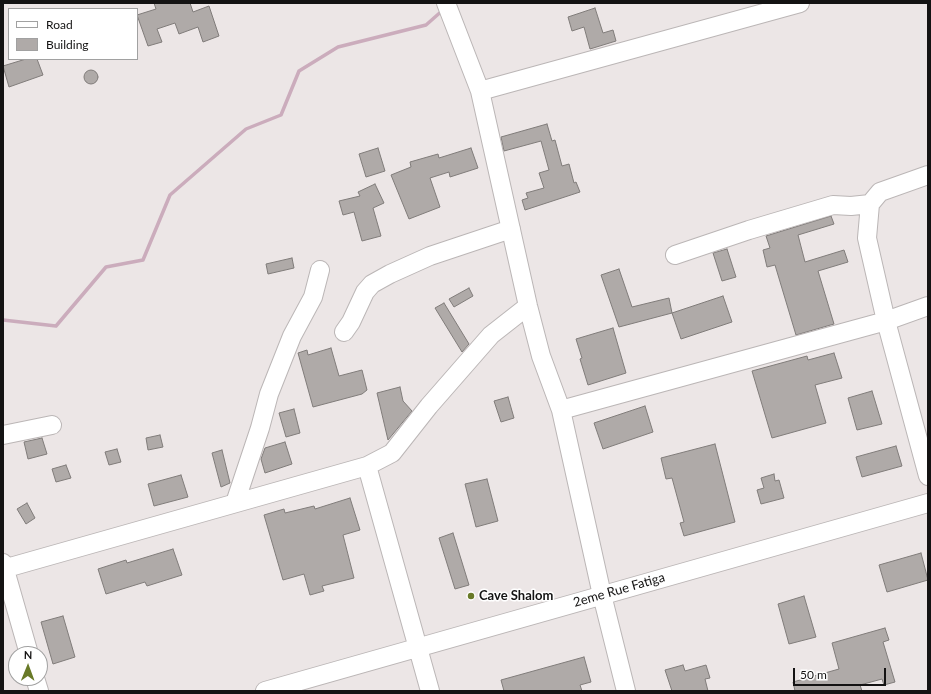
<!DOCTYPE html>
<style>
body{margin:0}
#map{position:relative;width:931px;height:694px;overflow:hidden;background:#ece6e6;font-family:Lato,sans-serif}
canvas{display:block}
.frame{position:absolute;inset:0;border:4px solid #141313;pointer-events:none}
.legend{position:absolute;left:8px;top:8px;width:130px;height:52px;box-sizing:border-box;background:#fff;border:1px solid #a1a1a1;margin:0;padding:5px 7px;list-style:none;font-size:12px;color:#141313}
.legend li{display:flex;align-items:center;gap:8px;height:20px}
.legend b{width:20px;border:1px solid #a1a1a1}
.north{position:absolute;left:8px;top:646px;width:40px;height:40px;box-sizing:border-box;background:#fff;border:1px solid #a1a1a1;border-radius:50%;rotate:1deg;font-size:11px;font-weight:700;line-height:16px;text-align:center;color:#141313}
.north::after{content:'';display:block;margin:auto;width:14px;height:18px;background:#697a28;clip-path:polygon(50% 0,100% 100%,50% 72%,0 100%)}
.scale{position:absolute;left:793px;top:668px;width:93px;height:18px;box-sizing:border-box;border:2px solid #141313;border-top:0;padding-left:5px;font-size:12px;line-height:14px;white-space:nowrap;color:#141313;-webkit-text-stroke:3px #fff;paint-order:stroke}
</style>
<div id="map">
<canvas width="931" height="694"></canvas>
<div class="frame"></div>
<ul class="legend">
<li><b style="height:5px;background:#fff"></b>Road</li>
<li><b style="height:11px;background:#afaaa8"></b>Building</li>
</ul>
<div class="north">N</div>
<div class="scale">50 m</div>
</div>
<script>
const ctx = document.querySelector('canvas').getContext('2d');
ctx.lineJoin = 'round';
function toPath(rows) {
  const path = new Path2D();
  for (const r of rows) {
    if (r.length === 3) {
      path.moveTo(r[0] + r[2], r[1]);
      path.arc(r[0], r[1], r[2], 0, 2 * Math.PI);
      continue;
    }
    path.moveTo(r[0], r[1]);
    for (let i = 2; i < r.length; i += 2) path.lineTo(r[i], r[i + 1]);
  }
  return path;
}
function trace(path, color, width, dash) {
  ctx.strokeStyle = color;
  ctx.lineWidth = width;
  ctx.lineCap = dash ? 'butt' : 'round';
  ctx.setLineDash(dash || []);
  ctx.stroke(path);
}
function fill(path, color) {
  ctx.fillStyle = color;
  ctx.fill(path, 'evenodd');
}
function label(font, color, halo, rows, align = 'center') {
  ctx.font = font + ' Lato,sans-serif';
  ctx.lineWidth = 3;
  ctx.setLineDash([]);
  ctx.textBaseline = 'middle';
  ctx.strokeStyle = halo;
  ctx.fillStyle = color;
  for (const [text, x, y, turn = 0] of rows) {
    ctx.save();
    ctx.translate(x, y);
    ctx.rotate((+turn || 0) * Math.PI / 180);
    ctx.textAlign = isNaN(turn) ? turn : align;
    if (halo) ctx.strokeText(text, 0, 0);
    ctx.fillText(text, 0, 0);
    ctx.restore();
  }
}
trace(toPath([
 [3,320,56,326,106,267,143,260,170,195,246,129,281,115,299,71,338,47,426,25,443,10]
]), '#cbacbc', 3.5);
const building = toPath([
 [154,3,190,3,193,12,209,6,219,36,203,42,198,27,179,34,175,23,157,29,162,42,148,46,137,15,156,9,154,3],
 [595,8,603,33,613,30,616,41,590,49,584,27,572,31,568,17,595,8],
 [26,59,37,59,43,75,9,87,3,66,26,59],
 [91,77,7],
 [547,124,552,141,555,140,562,166,569,164,574,183,576,182,580,192,525,210,522,200,528,198,526,193,544,188,539,173,549,170,541,141,504,151,501,137,547,124],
 [378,148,385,171,366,177,359,154,378,148],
 [471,148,478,168,450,177,449,172,430,178,440,207,409,219,391,175,411,167,410,162,438,154,439,158,471,148],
 [375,184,384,203,373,208,381,236,362,241,354,212,343,215,339,201,360,196,358,192,375,184],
 [831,216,834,224,798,235,805,262,844,250,848,262,818,271,834,324,796,335,775,265,767,267,763,250,770,248,766,236,831,216],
 [727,249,736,277,722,281,713,253,727,249],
 [292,258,294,268,268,274,266,264,292,258],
 [619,269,632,307,669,298,672,313,619,327,601,275,619,269],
 [469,288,473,296,454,307,449,299,469,288],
 [723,296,732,322,681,339,672,313,723,296],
 [444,303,469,344,462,352,435,308,444,303],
 [613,328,626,373,588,385,580,359,582,358,576,339,613,328],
 [331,348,339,376,362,370,367,390,362,394,313,407,298,353,307,350,308,355,331,348],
 [834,353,842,378,815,385,826,423,772,438,752,371,807,356,808,360,834,353],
 [400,387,403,401,412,411,388,440,377,393,400,387],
 [872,391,882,424,857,430,848,398,872,391],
 [508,397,514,418,501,422,494,401,508,397],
 [645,406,653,432,603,449,594,423,645,406],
 [294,409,300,433,286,437,279,413,294,409],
 [160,435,163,447,148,450,146,438,160,435],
 [42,438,47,454,28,459,24,442,42,438],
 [285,442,292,464,265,473,261,459,265,448,285,442],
 [715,444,735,522,684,536,680,523,684,522,672,478,666,479,661,458,715,444],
 [896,446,902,466,862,477,856,457,896,446],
 [117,449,121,462,109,465,105,452,117,449],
 [222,450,230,483,221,487,212,453,222,450],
 [66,465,71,478,56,482,52,469,66,465],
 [774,474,775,481,779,480,784,498,761,504,757,490,764,488,761,478,774,474],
 [181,475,188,497,154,506,148,484,181,475],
 [487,479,498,521,476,527,465,484,487,479],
 [350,498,360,530,343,535,354,578,322,586,324,591,310,595,304,574,283,580,264,515,284,509,285,513,314,506,315,509,350,498],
 [27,503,35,518,26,524,17,509,27,503],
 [453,533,469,585,455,589,439,538,453,533],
 [173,549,182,575,147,586,145,582,106,594,98,569,126,560,127,563,173,549],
 [921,553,928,580,887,592,879,565,921,553],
 [804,596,816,637,789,644,778,604,804,596],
 [63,616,75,657,53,664,41,622,63,616],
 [885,628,889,640,883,642,895,682,884,685,882,679,860,685,862,691,795,691,793,682,839,669,832,643,885,628],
 [584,657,591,682,580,685,582,691,504,691,501,680,584,657],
 [683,665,685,671,706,665,710,678,705,679,708,691,672,691,665,670,683,665]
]);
fill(building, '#afaaa8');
trace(building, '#807c7a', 1);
const minor = toPath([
 [446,3,480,91,528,306,541,356,561,410,602,595,626,691],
 [480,91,800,3],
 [928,175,880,192,870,204,867,238,886,321,928,476],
 [675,255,749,230,833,205,851,206,870,204],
 [344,332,351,322,365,292,372,284,390,274,430,256,511,229],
 [561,410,886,321,928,306],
 [3,435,52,425],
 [367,466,430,691],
 [235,503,260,428,269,394,292,336,313,297,320,270],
 [3,563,29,654],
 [3,569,367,466,392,453,429,406,491,335,528,306],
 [35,678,39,691],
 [265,691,928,503]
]);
trace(minor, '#bbb6b6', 20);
trace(minor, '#fff', 18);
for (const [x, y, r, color] of [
 [471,596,4,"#697a28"]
]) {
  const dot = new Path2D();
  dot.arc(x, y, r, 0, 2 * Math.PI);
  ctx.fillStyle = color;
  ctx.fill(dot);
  trace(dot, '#fff', 1.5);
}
label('13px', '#141313', '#fff', [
 ["2eme Rue Fatiga",619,590,-16]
]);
label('bold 13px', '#141313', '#fff', [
 ["Cave Shalom",479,596]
], 'left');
</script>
